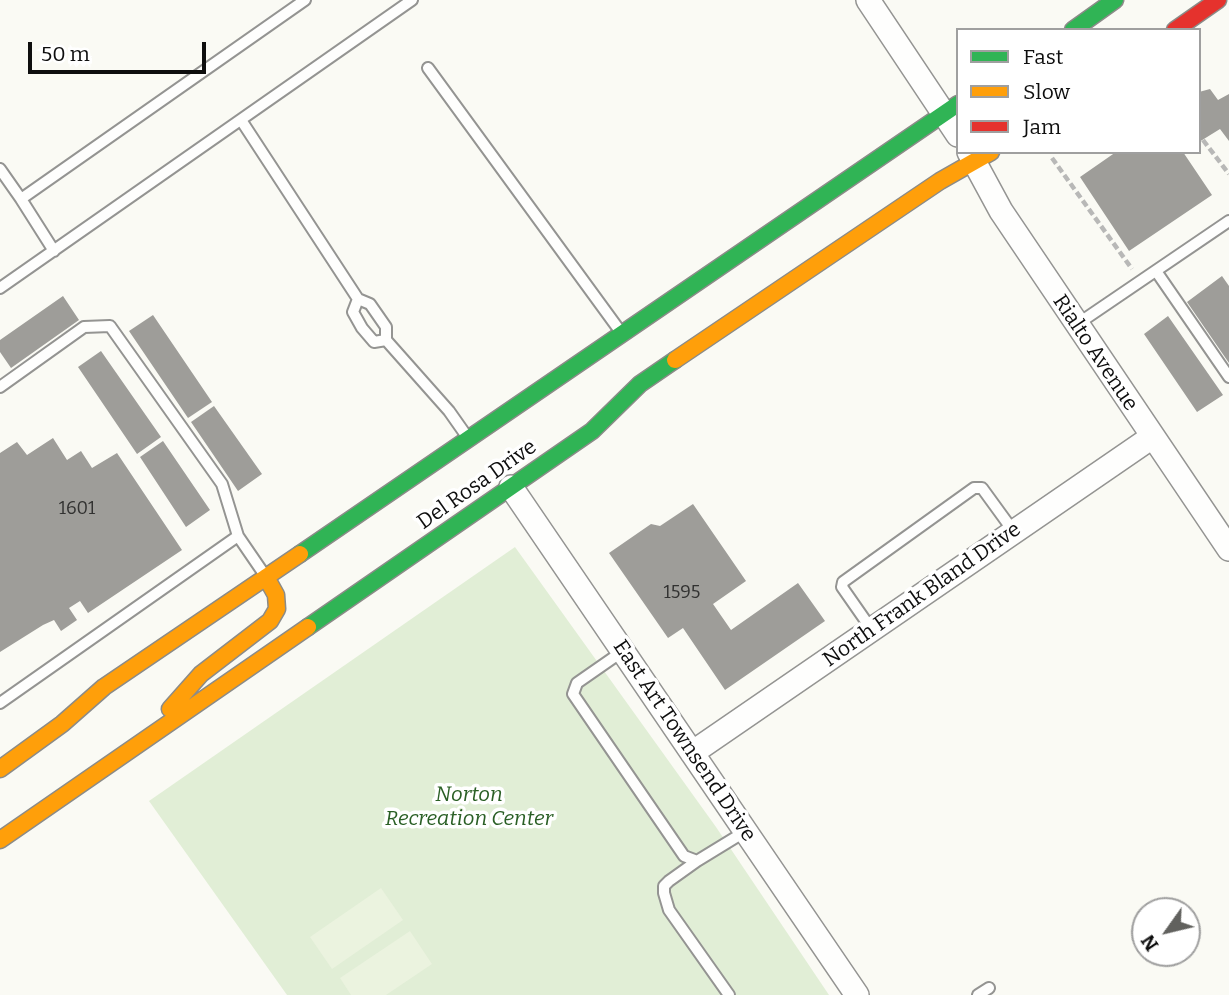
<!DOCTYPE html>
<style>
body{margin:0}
#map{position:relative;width:1229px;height:995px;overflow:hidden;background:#fafaf4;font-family:Bitter,serif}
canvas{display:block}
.legend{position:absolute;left:956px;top:28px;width:245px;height:126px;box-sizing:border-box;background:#fff;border:2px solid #9f9f9f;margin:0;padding:9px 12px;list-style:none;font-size:21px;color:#0e0e0e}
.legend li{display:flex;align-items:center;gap:14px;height:35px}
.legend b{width:35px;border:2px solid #9f9f9f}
.north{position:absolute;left:1131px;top:897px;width:70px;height:70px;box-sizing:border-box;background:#fff;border:2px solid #9f9f9f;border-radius:50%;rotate:236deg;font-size:19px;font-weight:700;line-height:28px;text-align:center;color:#0e0e0e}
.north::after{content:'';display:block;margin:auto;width:24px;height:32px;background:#61615e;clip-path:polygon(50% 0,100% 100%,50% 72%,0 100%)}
.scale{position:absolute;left:28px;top:42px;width:178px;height:32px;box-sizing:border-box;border:4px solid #0e0e0e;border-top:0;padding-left:9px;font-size:21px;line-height:24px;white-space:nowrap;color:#0e0e0e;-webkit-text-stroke:5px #fff;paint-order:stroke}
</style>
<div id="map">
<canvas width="1229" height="995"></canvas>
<ul class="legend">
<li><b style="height:9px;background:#30b455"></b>Fast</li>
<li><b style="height:9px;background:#ff9f0a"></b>Slow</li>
<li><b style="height:9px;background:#e5322d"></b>Jam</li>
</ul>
<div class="north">N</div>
<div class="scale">50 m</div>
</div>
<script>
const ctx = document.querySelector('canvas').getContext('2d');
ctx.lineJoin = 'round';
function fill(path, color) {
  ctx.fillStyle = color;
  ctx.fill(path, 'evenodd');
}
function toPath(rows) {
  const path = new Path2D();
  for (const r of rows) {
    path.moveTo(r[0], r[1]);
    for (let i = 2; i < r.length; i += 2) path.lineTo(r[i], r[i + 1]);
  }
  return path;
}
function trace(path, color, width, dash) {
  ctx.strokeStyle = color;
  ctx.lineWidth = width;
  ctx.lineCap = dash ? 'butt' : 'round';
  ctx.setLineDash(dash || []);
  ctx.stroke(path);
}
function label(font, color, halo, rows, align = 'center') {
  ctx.font = font + ' Bitter,serif';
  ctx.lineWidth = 7;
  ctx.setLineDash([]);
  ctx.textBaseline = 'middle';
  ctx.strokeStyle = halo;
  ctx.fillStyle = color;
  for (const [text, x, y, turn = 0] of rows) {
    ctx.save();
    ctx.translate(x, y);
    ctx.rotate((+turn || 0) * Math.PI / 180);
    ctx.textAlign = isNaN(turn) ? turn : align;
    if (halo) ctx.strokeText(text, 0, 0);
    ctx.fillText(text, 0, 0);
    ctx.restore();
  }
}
fill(toPath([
 [515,547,716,827,829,995,287,995,149,801]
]), '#e1eed6');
fill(toPath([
 [381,888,403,920,332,969,310,937],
 [410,931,432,964,386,995,351,995,340,978]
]), '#ebf3df');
fill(toPath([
 [1210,89,1218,100,1229,94,1229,141,1220,129,1199,142,1199,92],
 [1116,152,1183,152,1212,195,1129,251,1080,177],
 [1222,276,1229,286,1229,363,1187,302],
 [63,296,79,320,11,368,0,352,0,340],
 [153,315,212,402,188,418,129,331],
 [1168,316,1223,395,1197,412,1144,334],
 [101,351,161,437,137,454,78,367],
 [214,406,262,474,238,491,191,422],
 [53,438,67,460,81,451,92,468,117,453,182,550,88,613,80,601,69,608,77,620,61,631,54,620,43,625,0,652,0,453,17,442,27,455],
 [163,441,210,510,186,527,140,457],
 [693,504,746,581,713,604,731,630,798,583,825,621,725,690,683,628,668,638,609,553,651,524,660,526]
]), '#9e9d99');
const lane = toPath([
 [428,68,620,331],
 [241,120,358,299,370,304,386,327,386,340,449,411,468,438],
 [0,169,21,199,305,0],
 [21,199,54,251],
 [1156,271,1229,377],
 [0,288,412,0],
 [358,299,353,312,362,328,374,342,386,340],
 [1076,325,1229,221],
 [0,387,84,327,110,326,222,484,238,536],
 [872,630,842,587,843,582,974,488,982,488,1014,532],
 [623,651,577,683,573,694,684,856,697,861,746,831],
 [0,703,238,536,264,574],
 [697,861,669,881,664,886,664,893,669,910,729,995],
 [978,995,989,988]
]);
const street = toPath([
 [868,0,958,135],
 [969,152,1001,211,1229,549],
 [511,487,857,995],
 [692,753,1152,437]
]);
const fast = toPath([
 [1073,30,1115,0],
 [300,554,958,104],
 [308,627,592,431,640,384,675,360]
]);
const slow = toPath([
 [675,360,940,181,991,152],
 [170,709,201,674,270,621,277,609,276,595,266,577],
 [0,769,62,724,104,687,300,554],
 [0,840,308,627]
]);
const jam = toPath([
 [1175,30,1218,0]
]);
trace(lane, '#949492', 14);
trace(street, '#949492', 26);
trace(fast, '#8b8b88', 19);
trace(slow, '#8b8b88', 19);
trace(jam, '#8b8b88', 19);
trace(toPath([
 [1203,140,1229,174],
 [1052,158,1132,269]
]), '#b8b8b7', 4.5, [7, 3.5]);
trace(lane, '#fefefd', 10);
trace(street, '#fefefd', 23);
trace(fast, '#30b455', 16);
trace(slow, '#ff9f0a', 16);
trace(jam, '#e5322d', 16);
label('18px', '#323231', null, [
 ["1601",77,509],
 ["1595",682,593]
]);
label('21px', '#0e0e0e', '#fff', [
 ["Rialto Avenue",1095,353,56],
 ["Del Rosa Drive",477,485,-35],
 ["North Frank Bland Drive",922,595,-35],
 ["East Art Townsend Drive",684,741,56]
]);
label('italic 21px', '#2a5f25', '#fff', [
 ["Norton",469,795],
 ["Recreation Center",469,819]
]);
</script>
